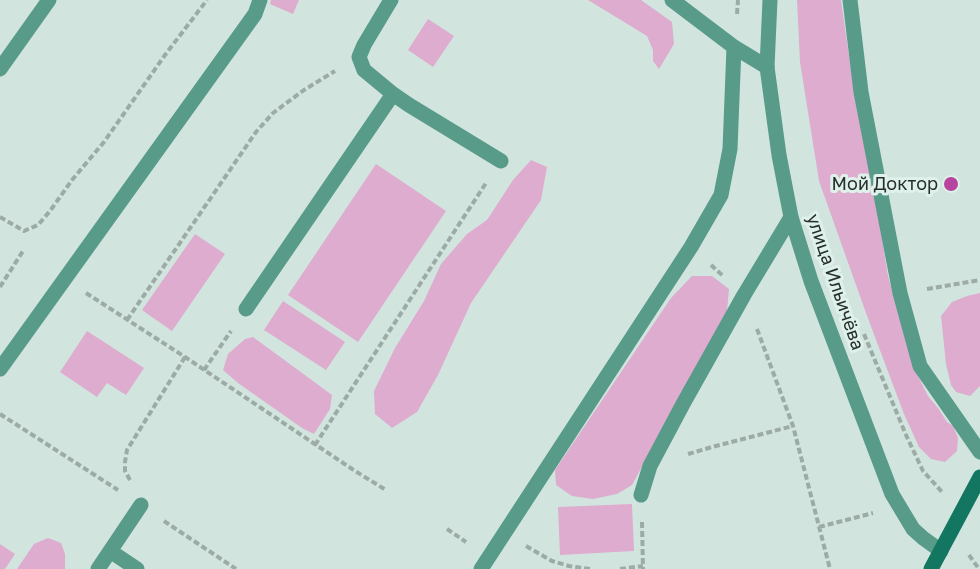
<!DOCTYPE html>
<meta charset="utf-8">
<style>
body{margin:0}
canvas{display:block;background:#d2e4de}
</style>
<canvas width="980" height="569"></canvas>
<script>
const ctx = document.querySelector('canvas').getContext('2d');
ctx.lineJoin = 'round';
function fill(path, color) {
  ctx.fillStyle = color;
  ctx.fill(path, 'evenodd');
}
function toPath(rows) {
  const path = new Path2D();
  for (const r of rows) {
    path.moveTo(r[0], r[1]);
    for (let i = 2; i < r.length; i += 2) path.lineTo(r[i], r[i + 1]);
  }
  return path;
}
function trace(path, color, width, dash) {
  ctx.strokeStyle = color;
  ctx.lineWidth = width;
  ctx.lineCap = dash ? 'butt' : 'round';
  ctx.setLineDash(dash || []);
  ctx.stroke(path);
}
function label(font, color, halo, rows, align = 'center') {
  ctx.font = font + ' "Golos Text",sans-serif';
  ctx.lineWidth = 6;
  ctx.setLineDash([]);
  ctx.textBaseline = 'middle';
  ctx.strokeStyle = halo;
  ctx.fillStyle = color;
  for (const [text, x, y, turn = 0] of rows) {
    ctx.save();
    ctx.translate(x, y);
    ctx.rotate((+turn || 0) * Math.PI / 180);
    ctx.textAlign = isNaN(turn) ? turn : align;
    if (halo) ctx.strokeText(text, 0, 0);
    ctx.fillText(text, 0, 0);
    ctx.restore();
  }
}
fill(toPath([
 [271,0,299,0,293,14,270,4],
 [588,0,641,0,672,22,674,44,659,69,653,61,653,50,647,36],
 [797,0,841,0,851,70,872,177,888,276,913,366,928,396,938,408,947,422,953,426,958,438,957,451,945,462,931,459,919,447,904,414,866,313,819,181,800,62],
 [428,19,454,36,433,67,408,50],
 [531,160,547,167,541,200,471,303,438,375,417,412,392,428,375,414,374,391,395,348,424,301,441,264,467,234,487,220,513,180],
 [376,164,446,211,358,342,288,295],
 [195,234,225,254,172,331,142,310],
 [692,276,712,276,729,289,727,311,632,485,617,494,593,499,572,496,556,485,555,470,671,298],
 [980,293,980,386,970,396,956,392,951,385,946,364,941,316,952,302,967,296],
 [283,301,345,342,326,370,264,330],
 [87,331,144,368,126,395,107,383,97,397,60,372],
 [253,337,332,395,330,409,314,434,302,428,238,383,223,370,228,354,245,339],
 [632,504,634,551,560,555,558,507],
 [48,538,61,543,65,554,65,569,17,569,34,544],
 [0,544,15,554,5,569,0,569]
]), '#ddaccf');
trace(toPath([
 [737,14,738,0],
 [0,217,24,231,38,225,50,211,72,180,104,142,165,55,207,0],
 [711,265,723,276],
 [0,287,23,251],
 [927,289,980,280],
 [86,293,185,357,355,471,386,490],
 [127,320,256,132,273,113,304,90,335,71],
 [757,329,793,426,830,569],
 [864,334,906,435,923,471,942,492],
 [204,370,231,331],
 [0,414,118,490],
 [315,445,486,183],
 [688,454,712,447,793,426],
 [130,480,125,471,125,462,127,450,185,357],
 [164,521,236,569],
 [642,522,643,569],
 [819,527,873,513],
 [447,529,466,542],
 [526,546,552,561,569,566,590,569],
 [969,555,979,569],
 [620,569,643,566]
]), '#9daba7', 4, [6, 3]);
trace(toPath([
 [391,0,364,45,359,57,364,70,393,94,409,105,501,161],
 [672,0,734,47,767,67],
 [850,0,861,92,900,293,920,366,980,452],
 [0,69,49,0],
 [246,309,393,94],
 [0,369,255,14,260,0],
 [641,495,650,466,683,404,744,295,791,217],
 [110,551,137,569],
 [98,569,141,505],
 [481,569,691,247,721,195,730,149,734,47]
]), '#589b89', 15);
trace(toPath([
 [770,0,767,67,779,155,791,217,811,281,892,494,913,529,923,538,941,551]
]), '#589b89', 15);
trace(toPath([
 [931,569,980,477]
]), '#137661', 15);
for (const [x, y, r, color] of [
 [951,184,8,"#b7449f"]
]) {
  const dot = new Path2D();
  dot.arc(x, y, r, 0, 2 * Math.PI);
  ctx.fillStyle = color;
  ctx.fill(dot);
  trace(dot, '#dff1eb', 2);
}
label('18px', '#272e2c', '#dff1eb', [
 ["Мой Доктор",938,184]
], 'right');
label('18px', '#272e2c', '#dff1eb', [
 ["улица Ильичёва",835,282,71]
]);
</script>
